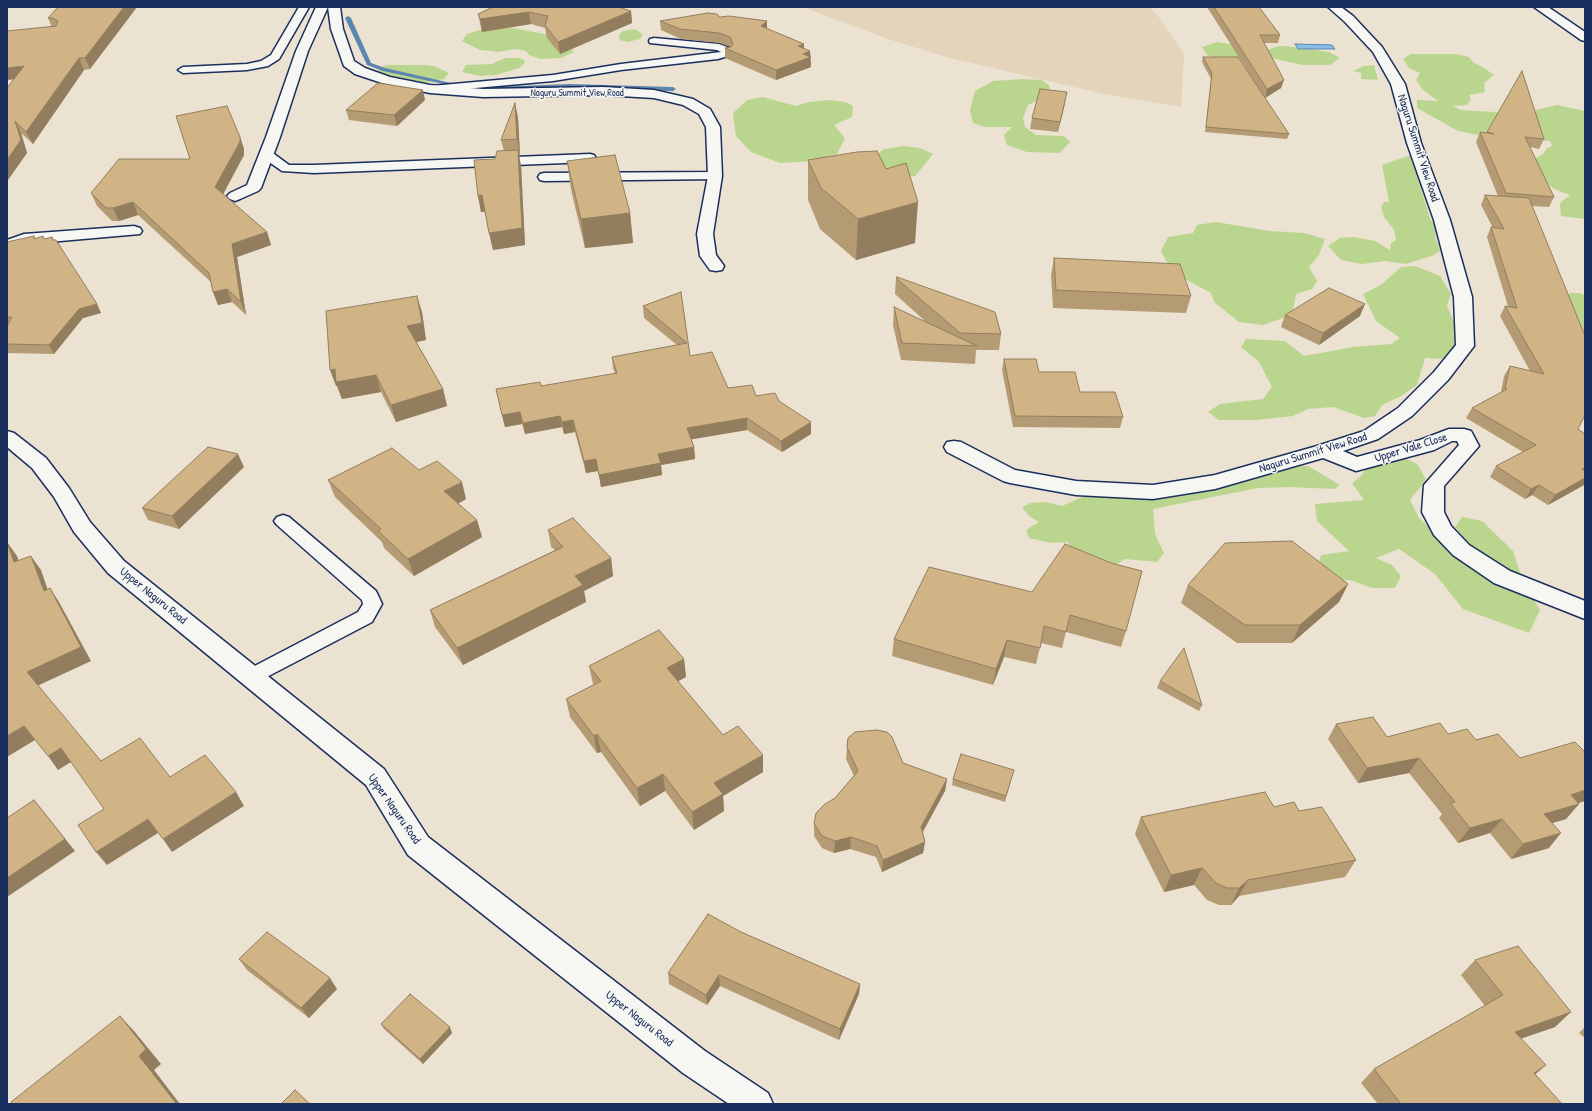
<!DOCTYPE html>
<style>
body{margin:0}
#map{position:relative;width:1592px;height:1111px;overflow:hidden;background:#ebe2d2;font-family:"Patrick Hand",sans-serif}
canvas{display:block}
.frame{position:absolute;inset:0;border:8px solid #1b2f5e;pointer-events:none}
</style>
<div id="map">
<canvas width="1592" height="1111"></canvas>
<div class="frame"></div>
</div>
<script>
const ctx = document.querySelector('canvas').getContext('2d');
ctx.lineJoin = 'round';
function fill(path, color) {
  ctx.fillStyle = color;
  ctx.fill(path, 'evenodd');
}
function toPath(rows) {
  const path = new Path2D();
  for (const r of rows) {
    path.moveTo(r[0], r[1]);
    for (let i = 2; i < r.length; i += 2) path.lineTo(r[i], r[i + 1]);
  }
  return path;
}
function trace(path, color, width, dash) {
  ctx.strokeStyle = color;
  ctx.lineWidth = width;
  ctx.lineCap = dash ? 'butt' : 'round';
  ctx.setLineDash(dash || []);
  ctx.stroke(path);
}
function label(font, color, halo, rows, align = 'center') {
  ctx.font = font + ' "Patrick Hand",sans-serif';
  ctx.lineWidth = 3;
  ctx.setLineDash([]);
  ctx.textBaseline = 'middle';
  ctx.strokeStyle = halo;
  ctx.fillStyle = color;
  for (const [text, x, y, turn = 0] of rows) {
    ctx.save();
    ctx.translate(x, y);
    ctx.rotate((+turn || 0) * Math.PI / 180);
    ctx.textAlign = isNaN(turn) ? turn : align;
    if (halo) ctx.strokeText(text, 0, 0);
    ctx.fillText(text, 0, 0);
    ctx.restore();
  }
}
fill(toPath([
 [803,7,1149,7,1158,16,1184,54,1181,107,1104,94,946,57,888,39]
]), '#e3d4bb');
fill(toPath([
 [513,28,545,34,611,29,607,34,570,47,574,52,561,58,540,59,529,55,526,51,515,49,499,52,480,50,462,41,467,34,483,29],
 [634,29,638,31,643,35,640,39,627,42,620,40,619,35,623,31],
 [1217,42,1267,50,1279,46,1287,46,1329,52,1340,58,1330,65,1303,65,1267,57,1219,59,1207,55,1202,47],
 [1411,54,1455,54,1469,57,1473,62,1487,70,1494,75,1484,83,1485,92,1469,95,1471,99,1467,105,1453,106,1461,110,1495,112,1530,119,1536,110,1557,105,1585,111,1585,219,1561,216,1560,203,1570,195,1554,189,1528,165,1532,160,1543,154,1547,148,1552,146,1550,141,1524,140,1478,135,1458,131,1417,108,1417,100,1438,101,1423,90,1416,80,1420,73,1409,68,1403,59],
 [505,58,519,58,524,60,525,63,519,68,496,75,479,76,462,72,466,65,492,64],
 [387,65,427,65,434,66,449,73,444,79,423,83,380,74,378,68],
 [1374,65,1378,80,1361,79,1361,73,1353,71,1364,66],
 [1023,79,1042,80,1049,85,1051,94,1028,105,1023,118,1025,127,1036,135,1064,136,1070,142,1060,153,1027,152,1007,145,1004,135,1012,127,985,127,973,123,970,110,975,91,993,81],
 [763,97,796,106,809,102,831,100,845,102,853,106,852,117,834,125,845,138,837,154,814,161,780,163,751,152,736,136,733,113,747,100],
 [904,146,920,148,933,154,915,176,899,177,871,168,872,158,884,149],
 [1411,155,1430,219,1436,227,1435,236,1440,251,1434,255,1406,264,1385,261,1362,264,1341,260,1328,246,1340,238,1353,237,1375,241,1390,250,1391,243,1396,240,1394,230,1384,217,1381,207,1384,202,1389,202,1382,165],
 [1216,222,1270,231,1304,233,1325,239,1319,255,1309,267,1317,281,1312,289,1296,294,1292,315,1263,325,1239,322,1214,302,1211,293,1172,272,1161,251,1168,237,1193,233,1197,225],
 [1415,266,1440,276,1451,294,1447,306,1454,322,1454,347,1442,359,1425,358,1417,385,1401,396,1382,405,1375,416,1364,418,1333,407,1308,409,1293,416,1256,420,1219,420,1208,412,1220,404,1263,399,1272,387,1259,362,1241,347,1246,339,1285,341,1304,356,1353,347,1391,344,1400,338,1376,321,1363,294,1381,285,1401,267],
 [1570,293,1580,293,1585,295,1585,331,1567,329,1547,313],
 [1391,450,1418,465,1426,480,1410,500,1419,518,1451,549,1461,557,1471,546,1455,527,1462,517,1482,521,1513,551,1522,579,1540,610,1529,633,1463,609,1435,574,1399,549,1376,558,1392,565,1401,576,1395,588,1372,588,1350,580,1325,581,1317,570,1321,555,1349,551,1317,521,1315,504,1364,500,1352,483,1361,476,1376,454],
 [1301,466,1308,466,1340,485,1334,489,1289,487,1258,488,1153,509,1155,534,1164,553,1157,562,1124,559,1112,568,1072,551,1068,542,1051,543,1029,538,1026,530,1039,522,1029,516,1022,507,1031,503,1046,502,1062,506,1087,495,1150,498,1180,496,1219,489]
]), '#bad68e');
const water = toPath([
 [1295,44,1332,45,1335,49,1298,49,1295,44]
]);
fill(water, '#87bfe6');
trace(water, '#5c85b0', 1);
fill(toPath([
 [348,16,351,18,371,63,385,68,451,83,448,85,383,71,367,65,345,18,348,16],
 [570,84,673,87,676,89,673,91,570,88,492,91,489,89,492,87,570,84]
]), '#5c85b0');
const service = toPath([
 [299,7,309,7,279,59,268,66,247,70,183,73,178,70,183,67,247,64,261,61,271,55,299,7],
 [654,38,719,44,730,48,732,53,731,55,718,59,621,70,553,81,431,92,426,89,431,86,553,75,621,64,721,52,717,50,650,43,649,41,650,39,654,38],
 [266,150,270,151,289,165,314,165,590,154,594,155,596,158,594,161,590,162,314,173,282,171,262,157,260,154,262,151,266,150],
 [715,172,719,173,721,176,719,179,544,181,540,180,538,177,540,174,544,173,715,172],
 [283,515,289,517,376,591,382,604,372,622,259,681,252,684,245,681,242,676,245,671,358,612,363,604,362,600,277,525,274,521,277,517,283,515]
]);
const minor = toPath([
 [316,7,328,7,308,51,280,137,261,188,258,191,240,199,235,201,230,199,227,196,230,193,247,185,266,137,296,51,316,7],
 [328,7,340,7,343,29,354,61,365,68,390,77,430,85,483,89,603,87,654,90,693,99,710,109,720,127,722,176,713,234,716,255,724,266,722,270,716,271,710,270,700,256,697,234,708,176,706,127,699,114,683,105,654,98,603,95,483,97,430,93,382,83,355,74,344,66,331,29,328,7],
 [1328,7,1341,7,1353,16,1382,47,1405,84,1421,143,1450,220,1472,297,1474,346,1448,380,1412,416,1378,439,1343,451,1357,457,1420,440,1449,429,1464,429,1471,431,1479,446,1444,486,1444,512,1451,526,1469,545,1510,571,1585,601,1585,619,1494,583,1453,555,1434,535,1422,512,1424,485,1459,445,1457,441,1452,441,1434,450,1356,471,1323,458,1215,489,1153,499,1076,495,1010,483,1003,481,947,452,944,447,947,442,954,441,961,442,1015,470,1076,481,1153,485,1215,475,1317,446,1364,431,1398,408,1434,372,1456,345,1454,297,1434,220,1407,143,1391,84,1373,52,1345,22,1328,7],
 [1534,7,1548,7,1585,32,1585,41,1581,40,1534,7],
 [134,226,140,228,142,231,140,234,26,244,7,250,7,240,24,234,134,226],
 [7,431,14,433,46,458,69,488,90,522,124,561,384,769,428,837,705,1051,768,1093,773,1104,729,1104,683,1073,408,855,366,785,108,573,74,532,54,497,32,468,7,447,7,431]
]);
trace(service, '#1b2f5e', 3);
trace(minor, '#1b2f5e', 3);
fill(service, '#f6f6f2');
fill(minor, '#f6f6f2');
fill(toPath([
 [137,7,90,69,84,70,33,144,21,133,27,153,10,177,7,181,7,88,52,27,48,18],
 [493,7,631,11,632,23,560,54,547,38,545,28,531,24,482,32,478,14],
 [1207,7,1259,7,1280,35,1278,43,1264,43,1281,88,1265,98,1289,134,1287,139,1205,132,1211,79,1202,62,1203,57,1261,92],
 [720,17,767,21,767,29,804,44,804,48,810,51,811,67,776,80,725,58,725,48,731,47,719,43,681,39,661,30,660,21],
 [1522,71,1544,139,1539,149,1530,147,1554,197,1549,207,1532,206,1578,429,1585,434,1585,484,1584,485,1548,505,1532,495,1525,499,1490,477,1496,466,1523,452,1466,418,1472,408,1501,392,1504,376,1510,366,1530,371,1500,316,1505,306,1508,306,1487,237,1491,227,1493,228,1481,205,1485,195,1498,196,1476,142,1480,132,1487,133],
 [425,100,397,126,349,120,346,110],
 [515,103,518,118,520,155,519,155,521,166,525,245,493,250,485,212,481,212,478,196,495,159,504,151,501,140],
 [1065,103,1058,132,1030,129,1032,118],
 [240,137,244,149,244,155,223,194,267,232,271,245,237,257,246,315,232,302,218,305,213,292,211,282,138,215,119,221,112,221,97,206,91,193,190,159],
 [808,160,915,243,856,260,820,229,808,200],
 [567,161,630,213,633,243,585,248,571,190],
 [34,236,35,238,44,239,52,237,97,304,101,313,83,318,54,354,7,353,7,262,8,262],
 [1054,258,1191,296,1186,313,1053,308,1051,275],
 [896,278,1001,334,999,350,976,350,975,364,901,360,893,325,894,307,926,322,895,294],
 [681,292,690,356,728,388,756,396,779,401,811,434,782,452,747,430,691,439,694,447,695,459,661,465,662,475,601,487,598,471,586,473,575,432,564,434,562,427,525,434,522,424,505,427,496,389,541,386,615,374,613,368,612,357,677,345,644,318,643,306],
 [422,312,426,340,416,342,443,389,447,406,396,422,381,392,342,399,337,386,336,386],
 [1285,315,1360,316,1319,345,1281,327],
 [1004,359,1039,372,1080,392,1123,417,1120,428,1013,427,1002,370],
 [244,467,179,529,148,520,142,508],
 [419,470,466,499,458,504,477,520,482,537,414,576,384,548,382,542,335,497,328,480],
 [548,530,611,558,613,576,584,591,586,602,463,665,435,627,430,610,555,550,551,547],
 [929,567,1126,631,1121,647,1066,632,1062,648,1041,643,1036,664,1004,657,993,685,892,656,894,639],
 [1348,584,1339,602,1292,643,1237,643,1181,603,1188,585],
 [684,659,686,677,678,681,723,735,763,755,763,772,723,796,724,811,694,830,665,791,640,806,601,752,597,753,570,717,566,699,593,685,593,684,589,666],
 [1160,681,1202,705,1199,711,1157,688],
 [1336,724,1387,737,1448,734,1476,740,1520,758,1585,752,1585,801,1578,803,1579,804,1566,819,1552,823,1549,848,1511,859,1490,833,1458,843,1439,818,1442,814,1409,773,1358,783,1328,739],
 [847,747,903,763,947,779,945,791,923,832,925,842,923,853,882,872,876,857,850,849,834,853,822,848,814,836,814,824,835,798,854,776,846,759],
 [1012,776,1005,802,952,785,953,779],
 [1274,807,1299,811,1356,860,1345,877,1239,896,1231,905,1219,905,1207,900,1194,885,1164,892,1135,834,1141,817],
 [741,932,860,984,859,994,839,1040,720,986,707,1005,669,984,668,973],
 [239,959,337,989,309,1018,247,970],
 [1475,960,1555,1027,1521,1038,1535,1074,1562,1104,1378,1104,1361,1083,1374,1069,1485,1006,1461,975],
 [381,1024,452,1033,423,1064,384,1029],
 [1585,1027,1585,1038,1579,1033]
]), '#b49b73');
fill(toPath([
 [124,7,137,7,90,69,85,58],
 [631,11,632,23,560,54,558,42],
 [529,12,531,24,482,32,480,19],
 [767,21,767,30,761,26],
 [804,44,804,53,810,51,811,67,776,80,776,70,798,46],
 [79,58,84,70,33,144,26,132],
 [24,66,30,78,7,80,7,68],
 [1284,80,1281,88,1265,98,1267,89],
 [423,90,425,100,397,126,394,115],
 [1067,92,1065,103,1058,132,1060,122],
 [515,103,518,118,520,155,517,139],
 [15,121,21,133,27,153,10,177,7,181,7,160],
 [240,137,244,149,244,155,220,200,215,187],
 [518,150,521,166,525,245,493,250,489,233],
 [482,195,485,212,481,212,478,196],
 [133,202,138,215,119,221,113,208],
 [918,202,915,243,856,260,858,219],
 [630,213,633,243,585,248,581,219],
 [267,232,271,245,237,257,246,315,241,302,232,244],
 [227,289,232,302,218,305,213,292],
 [417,296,422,312,426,340,412,343,407,326],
 [97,304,101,313,83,318,54,354,49,345,79,309],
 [1365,304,1360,316,1319,345,1323,333],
 [335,369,376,375,381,392,342,399,337,386,336,386,330,370],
 [443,389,447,406,396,422,391,405],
 [520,412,522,424,505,427,502,415],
 [560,416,562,427,525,434,523,423],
 [747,418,747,430,688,440,687,428],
 [573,420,575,432,564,434,562,422],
 [811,422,811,434,782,452,781,441],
 [694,447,695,459,661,465,662,475,601,487,599,475,658,454],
 [238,454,244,467,179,529,172,516],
 [596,459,598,471,586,473,584,461],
 [1585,478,1585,484,1584,485,1548,505,1555,495],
 [462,482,466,499,449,508,444,491],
 [1539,485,1532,495,1525,499,1531,489],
 [477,520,482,537,414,576,408,559],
 [7,542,17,556,24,576,14,562],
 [31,556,41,570,53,605,44,591],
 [611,558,613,576,584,591,586,602,463,665,457,648,575,576],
 [1348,584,1339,602,1292,643,1300,625],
 [50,588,59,602,91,661,37,686,27,672],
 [1007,640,1004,657,993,685,996,669],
 [684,659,686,677,669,686,667,668],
 [24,726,35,740,7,757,7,736],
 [597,734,601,752,597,753,594,736],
 [61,748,71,762,58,770,48,756],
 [763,755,763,772,723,796,724,811,694,830,692,812,714,783],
 [1419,758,1409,773,1358,783,1367,768],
 [663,774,665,791,640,806,637,788],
 [947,779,945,791,919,838,921,827],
 [1585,790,1585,801,1559,809,1571,795],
 [236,792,244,806,172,852,163,839],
 [34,800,75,851,7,897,7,878],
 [1579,804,1566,819,1532,829,1544,814],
 [148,819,158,833,107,865,96,852],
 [1502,819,1490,833,1458,843,1470,828],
 [1561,833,1549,848,1511,859,1523,844],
 [851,837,850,849,834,853,835,841],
 [925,842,923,853,882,872,883,860],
 [1202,868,1194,885,1164,892,1171,875],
 [1248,880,1239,896,1231,905,1239,888],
 [719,975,720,986,707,1005,706,995],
 [330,978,337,989,309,1018,301,1008],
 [860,984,859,994,839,1040,840,1029],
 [1571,1012,1555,1027,1500,1046,1515,1032],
 [120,1016,134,1031,161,1064,154,1070,180,1104,175,1104,139,1056],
 [450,1027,452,1033,423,1064,420,1059],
 [1546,1065,1530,1079,1534,1073]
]), '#927e5e');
const building = toPath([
 [58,7,124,7,85,58,79,58,26,132,15,121,21,140,7,160,7,88,24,66,7,68,7,31,56,26,58,21,53,18,48,18,58,7],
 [493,7,618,7,631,11,558,42,545,25,548,16,529,12,480,19,478,14,493,7],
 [1214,7,1259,7,1280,35,1260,35,1284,80,1267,89,1214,7],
 [708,13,717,14,720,17,729,16,767,21,761,26,804,44,798,46,810,51,803,54,811,57,776,70,725,48,731,47,733,44,730,37,719,33,680,29,660,21,708,13],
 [1203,57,1238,57,1289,134,1206,127,1212,73,1203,57],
 [1522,71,1544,139,1525,137,1554,197,1506,193,1480,132,1494,134,1487,132,1522,71],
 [378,83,423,90,394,115,346,110,378,83],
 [1040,89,1067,92,1060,122,1032,118,1040,89],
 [515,103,517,139,501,140,515,103],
 [227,106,240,137,240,142,215,187,267,232,232,244,241,302,227,289,213,292,209,273,133,202,113,208,106,208,91,193,119,159,190,159,176,116,227,106],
 [518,150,522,228,489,233,482,195,478,196,474,160,495,159,497,151,518,150],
 [877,151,886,169,906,163,918,202,858,219,821,188,808,160,857,152,877,151],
 [615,155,630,213,581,219,567,161,615,155],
 [1485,195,1529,198,1585,336,1585,415,1578,429,1585,434,1585,468,1582,469,1585,471,1585,478,1555,495,1539,485,1531,489,1496,466,1536,445,1472,408,1507,389,1505,388,1510,366,1544,374,1505,306,1517,308,1491,227,1504,229,1485,195],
 [34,236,34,239,43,236,44,239,52,237,53,240,56,240,97,304,79,309,49,345,7,344,7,326,12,317,7,317,7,262,8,262,7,257,7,242,34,236],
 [1054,258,1180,264,1191,296,1056,290,1054,258],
 [897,277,995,312,1001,334,960,333,896,278,897,277],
 [1329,288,1365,304,1323,333,1285,315,1329,288],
 [681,292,690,356,712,352,728,388,752,385,756,396,775,393,779,401,811,422,781,441,747,418,687,428,694,447,658,454,661,463,599,475,596,459,584,461,573,420,562,422,560,416,523,423,520,412,502,415,496,389,540,382,541,386,617,373,612,357,687,343,643,306,681,292],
 [417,296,422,323,407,326,443,389,391,405,376,375,336,382,335,369,330,370,326,311,417,296],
 [894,307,977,346,902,343,894,307],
 [1004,359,1036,359,1039,372,1075,372,1080,392,1115,392,1123,417,1015,416,1004,359],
 [208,447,238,454,172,516,142,508,208,447],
 [392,448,419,470,437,461,462,482,444,491,477,520,408,559,378,531,381,529,328,480,392,448],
 [573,518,611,558,575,576,583,585,457,648,430,610,563,547,548,530,573,518],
 [1292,541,1348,584,1300,625,1245,625,1188,585,1225,543,1292,541],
 [7,542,14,562,31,556,44,591,50,588,81,647,27,672,101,761,140,738,170,777,205,755,236,792,163,839,148,819,96,852,78,825,104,809,61,748,48,756,24,726,7,736,7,542],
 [1065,544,1111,563,1142,571,1126,631,1070,615,1066,632,1044,626,1040,648,1007,640,996,669,894,639,929,567,1032,592,1065,544],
 [659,630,684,659,667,668,723,735,738,726,763,755,714,783,723,794,692,812,663,774,637,788,597,734,594,736,566,699,601,681,589,666,659,630],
 [1184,648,1202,705,1160,681,1184,648],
 [1373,717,1387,737,1440,723,1448,734,1467,729,1476,740,1498,734,1520,758,1575,742,1585,752,1585,790,1571,795,1579,804,1544,814,1561,833,1523,844,1502,819,1470,828,1450,803,1455,802,1419,758,1367,768,1336,724,1373,717],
 [876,730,887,732,892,737,903,763,947,779,921,827,925,842,883,860,877,846,851,837,835,841,822,836,814,824,816,813,825,804,835,798,858,771,847,747,848,738,855,732,876,730],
 [961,754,1014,770,1006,796,953,779,961,754],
 [1265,792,1274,807,1294,802,1299,811,1322,807,1356,860,1248,880,1239,888,1227,888,1216,883,1202,868,1171,875,1141,817,1265,792],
 [34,800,65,839,7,878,7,818,34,800],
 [708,914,741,932,860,984,840,1029,719,975,706,995,668,973,708,914],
 [267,932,330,978,301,1008,239,959,267,932],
 [1518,946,1571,1012,1515,1032,1546,1065,1534,1073,1562,1104,1401,1104,1374,1069,1503,995,1475,960,1518,946],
 [410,994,450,1027,420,1059,381,1024,410,994],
 [120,1016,146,1049,139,1056,176,1103,175,1104,13,1104,11,1102,120,1016],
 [295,1090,310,1104,281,1104,295,1090]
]);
fill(building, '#d1b486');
trace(building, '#927e5e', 1);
label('10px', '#1b2f5e', '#f6f6f2', [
 ["Naguru Summit View Road",577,93]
]);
label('12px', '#1b2f5e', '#f6f6f2', [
 ["Naguru Summit View Road",1418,148,72],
 ["Upper Vale Close",1411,448,-17],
 ["Naguru Summit View Road",1313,453,-17],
 ["Upper Naguru Road",153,596,39],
 ["Upper Naguru Road",394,809,55],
 ["Upper Naguru Road",639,1019,38]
]);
</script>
